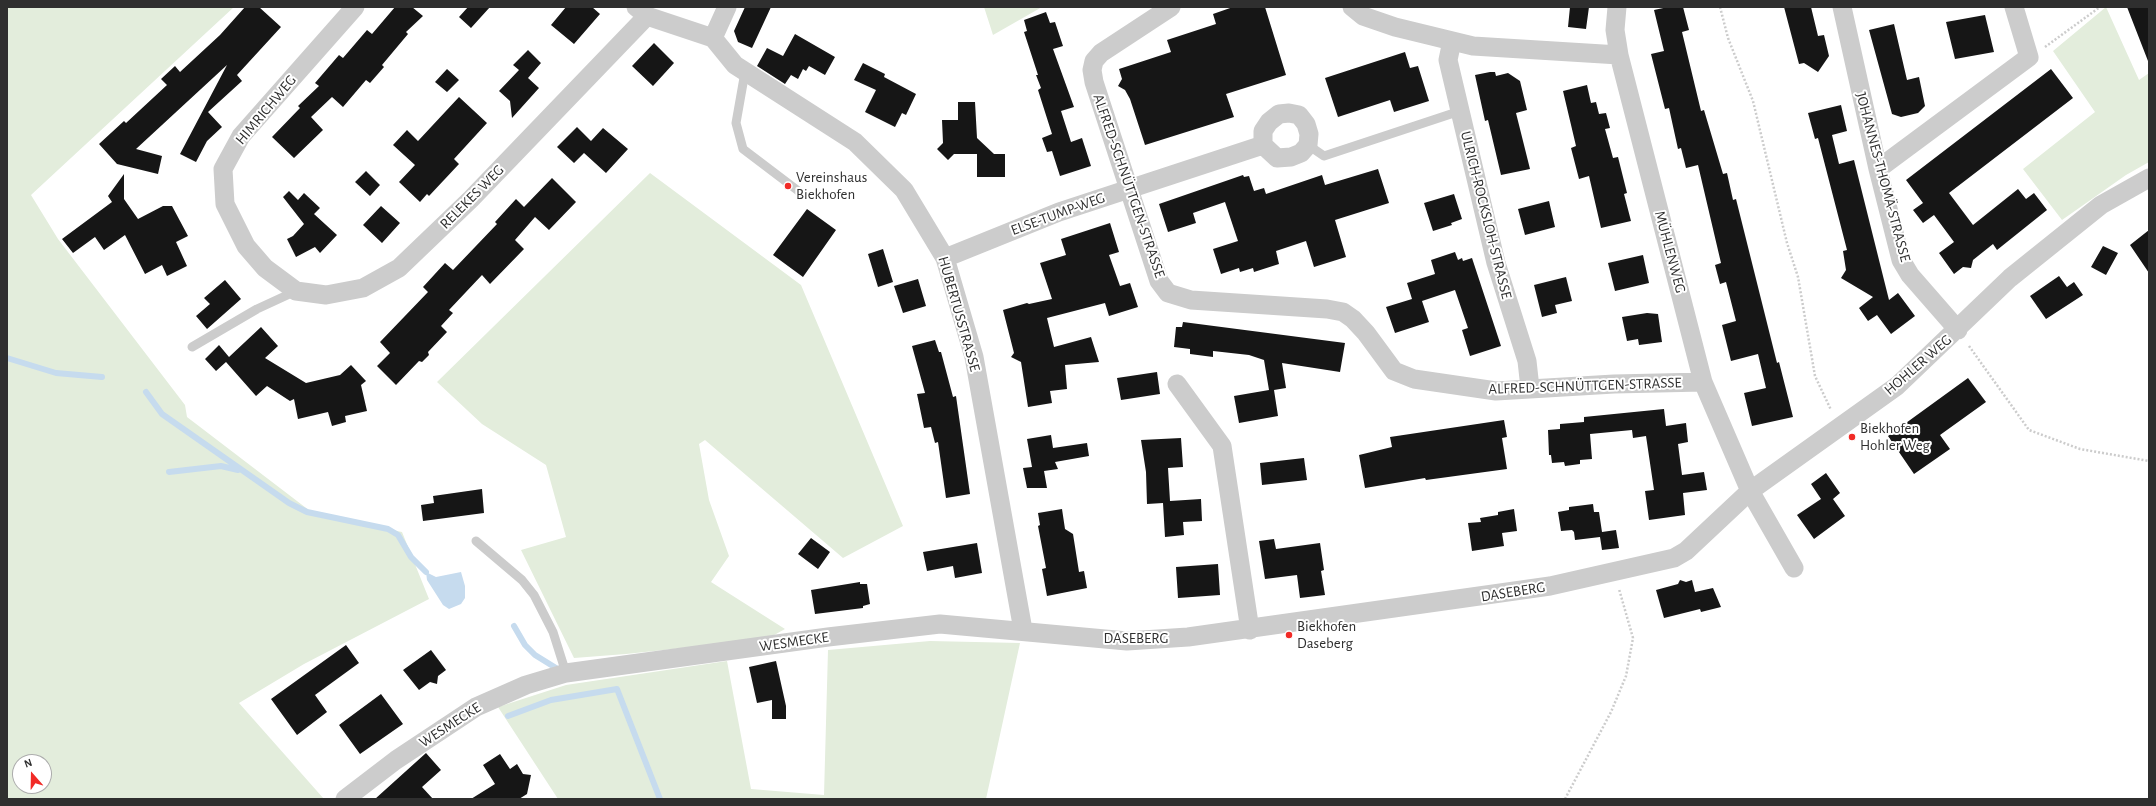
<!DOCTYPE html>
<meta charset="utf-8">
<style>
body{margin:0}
#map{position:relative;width:2156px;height:806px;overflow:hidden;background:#fff;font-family:"Alegreya Sans",sans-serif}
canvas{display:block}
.frame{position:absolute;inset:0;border:8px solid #2f2f2f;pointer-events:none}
.north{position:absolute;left:12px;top:754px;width:40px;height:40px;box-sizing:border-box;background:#fff;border:1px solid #acacac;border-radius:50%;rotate:340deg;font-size:11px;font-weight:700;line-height:16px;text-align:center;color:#2f2f2f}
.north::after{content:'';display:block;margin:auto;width:14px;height:18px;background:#f12a26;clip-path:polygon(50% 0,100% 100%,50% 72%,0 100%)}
</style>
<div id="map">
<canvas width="2156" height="806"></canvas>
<div class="frame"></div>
<div class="north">N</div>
</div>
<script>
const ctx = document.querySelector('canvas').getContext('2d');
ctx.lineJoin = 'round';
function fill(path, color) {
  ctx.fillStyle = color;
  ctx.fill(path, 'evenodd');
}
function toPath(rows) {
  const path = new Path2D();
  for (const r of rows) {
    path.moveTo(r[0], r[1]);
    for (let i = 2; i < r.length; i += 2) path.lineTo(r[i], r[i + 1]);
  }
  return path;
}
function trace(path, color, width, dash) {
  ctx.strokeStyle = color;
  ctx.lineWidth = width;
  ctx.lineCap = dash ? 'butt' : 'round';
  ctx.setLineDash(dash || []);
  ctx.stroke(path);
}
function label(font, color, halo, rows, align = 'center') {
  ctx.font = font + ' "Alegreya Sans",sans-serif';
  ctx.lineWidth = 4;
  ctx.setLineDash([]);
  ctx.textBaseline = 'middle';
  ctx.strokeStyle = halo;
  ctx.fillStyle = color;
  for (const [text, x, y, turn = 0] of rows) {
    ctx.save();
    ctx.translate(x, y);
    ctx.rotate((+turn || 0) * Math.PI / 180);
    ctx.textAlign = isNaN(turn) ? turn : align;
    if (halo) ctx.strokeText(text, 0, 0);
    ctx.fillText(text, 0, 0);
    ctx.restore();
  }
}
fill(toPath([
 [7,7,234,7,31,195,58,239,185,405,187,417,314,514,402,532,429,599,304,664,239,703,324,799,7,799],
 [20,762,44,762,44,786,20,786],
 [984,7,1042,7,993,35],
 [2106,7,2139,80,2149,73,2149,162,2126,175,2062,220,2023,169,2095,112,2053,51],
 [650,173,801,285,903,526,843,558,705,440,699,444,709,500,729,556,711,582,785,629,767,639,626,654,574,658,521,550,566,537,546,465,482,424,437,382],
 [930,641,1020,643,986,799,558,799,498,707,566,685,727,661,751,789,824,795,828,650]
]), '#e3eddc');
fill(toPath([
 [426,572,436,577,461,572,465,586,465,598,461,604,449,609,443,605,427,580]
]), '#c6dbee');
trace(toPath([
 [7,358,56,373,102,377],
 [146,392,162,414,289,503,307,512,388,529,398,535,411,557,426,572],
 [169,472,221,466,238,470],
 [514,626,525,645,535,655,556,668],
 [508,716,551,700,617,689,660,799]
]), '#c6dbee', 6);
fill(toPath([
 [245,7,259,7,281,27,237,75,242,81,208,112,222,127,207,141,196,162,180,154,227,65,136,149,162,156,158,174,117,164,99,144,124,121,126,123,167,85,161,79,175,66,180,72,220,35],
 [395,7,412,7,423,16,406,32,408,34,382,65,384,67,370,83,366,80,343,107,332,97,311,117,323,130,294,158,272,137,300,108,298,106,319,86,315,83,339,55,343,58,367,30,372,34],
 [468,7,490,7,471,28,459,17],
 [566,7,592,7,600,14,574,44,551,25],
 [745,7,771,7,752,48,738,42,734,31],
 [1233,7,1265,7,1286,75,1226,94,1234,117,1145,145,1130,99,1125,90,1118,86,1122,79,1119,69,1171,52,1167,40,1216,24,1213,14],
 [1570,7,1589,7,1586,29,1568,27],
 [1668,7,1683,7,1689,30,1682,32,1701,111,1704,110,1723,174,1727,173,1733,200,1736,199,1777,363,1779,362,1793,417,1752,426,1744,393,1766,388,1758,354,1731,361,1722,325,1736,321,1726,282,1720,284,1715,265,1721,263,1698,165,1686,168,1681,148,1678,149,1669,108,1665,109,1651,54,1664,51,1654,10],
 [1784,7,1811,7,1818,36,1824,35,1829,56,1818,72,1804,63,1799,64],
 [2127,7,2149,7,2149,60,2148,61],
 [1046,12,1050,23,1055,22,1063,46,1053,49,1074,107,1061,111,1071,142,1082,138,1091,166,1060,176,1052,151,1047,152,1042,138,1052,134,1038,90,1041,88,1036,75,1038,75,1024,32,1027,31,1024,20],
 [1985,15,1994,52,1955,59,1946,22],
 [1894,24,1907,80,1919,77,1925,106,1918,113,1901,117,1892,114,1869,30],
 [795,34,835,57,825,75,809,66,806,71,803,69,798,79,791,75,785,84,757,66,767,48,783,56],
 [654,43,674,63,653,86,632,66],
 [528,50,541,63,528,78,539,88,512,118,510,101,499,91,519,70,513,65],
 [1405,52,1410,68,1418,66,1429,101,1394,112,1390,100,1338,117,1325,78],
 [863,63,885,74,884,77,916,94,906,115,902,113,895,127,865,112,876,90,854,80],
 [447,69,459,80,447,92,435,82],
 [2051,69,2073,98,1949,193,1973,225,2018,189,2026,199,2034,193,2047,210,1997,250,1993,244,1973,260,1971,268,1963,267,1954,274,1939,253,1954,242,1934,215,1923,223,1913,210,1923,203,1906,180],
 [1490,72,1495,72,1496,76,1508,73,1520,81,1527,110,1516,113,1530,169,1501,175,1488,120,1485,121,1475,75],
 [1587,85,1591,103,1596,102,1599,114,1606,113,1610,128,1605,129,1613,158,1618,157,1627,193,1624,194,1631,221,1601,228,1589,176,1579,179,1571,148,1576,146,1563,91],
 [459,97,487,123,454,159,459,164,429,196,427,194,420,202,399,182,415,165,393,145,407,130,418,141],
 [958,102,975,102,977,138,994,154,1005,154,1005,177,977,177,977,154,954,154,948,160,937,149,943,143,942,120,958,120],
 [1841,105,1847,131,1832,135,1839,164,1854,160,1889,300,1898,293,1915,316,1891,334,1877,315,1868,321,1859,308,1873,297,1841,278,1846,270,1843,251,1847,250,1818,138,1815,139,1808,113],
 [577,127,591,141,603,128,628,149,606,173,584,153,574,163,557,147],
 [1378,169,1389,203,1335,220,1346,257,1314,267,1306,241,1276,251,1279,264,1254,272,1253,268,1240,272,1239,268,1221,274,1213,249,1238,241,1225,202,1193,213,1196,223,1168,232,1159,204,1243,175,1244,177,1249,176,1254,191,1264,188,1266,194,1322,175,1325,185],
 [366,171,380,185,370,196,355,182],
 [124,174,124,199,138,219,163,206,172,206,188,236,176,242,187,266,167,276,162,265,145,274,125,235,104,250,95,237,73,253,62,239,112,202,108,196],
 [552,178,576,202,549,230,535,217,515,240,524,249,490,284,482,275,449,310,453,313,441,326,447,332,428,352,429,355,422,362,419,361,396,385,377,366,390,353,380,342,428,292,423,287,445,263,453,270,497,224,495,222,516,199,524,207],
 [289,191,298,200,304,193,320,208,314,214,337,235,320,253,315,247,296,257,287,239,293,236,304,224,283,197],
 [1454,194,1462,219,1451,223,1452,225,1433,231,1424,203],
 [1549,201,1555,227,1525,235,1518,209],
 [381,206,400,223,382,243,363,225],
 [807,209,836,230,803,277,773,255],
 [1110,223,1119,252,1109,255,1120,286,1130,283,1138,307,1109,316,1105,303,1047,318,1054,347,1091,337,1099,362,1065,365,1067,389,1050,391,1052,403,1028,407,1021,362,1011,357,1014,353,1003,310,1027,303,1029,304,1052,299,1040,263,1066,255,1061,239],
 [2149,230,2149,273,2130,245],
 [2103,246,2118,253,2106,275,2091,267],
 [883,249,893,282,878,287,868,254],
 [1455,252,1458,260,1462,258,1463,261,1472,258,1501,346,1470,356,1462,330,1468,328,1455,290,1422,301,1429,322,1395,333,1386,307,1412,299,1407,283,1435,274,1431,260],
 [1643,255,1649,283,1615,291,1608,263],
 [2059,276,2067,287,2074,282,2083,295,2046,319,2030,296],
 [1566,277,1572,301,1555,305,1557,313,1542,317,1534,285],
 [918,279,926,306,903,313,894,286],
 [225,280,241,299,207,329,196,316,210,304,204,298],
 [1647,313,1658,314,1662,342,1639,345,1638,339,1627,341,1622,317],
 [1183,322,1345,343,1340,372,1282,363,1286,388,1274,390,1278,416,1239,423,1234,396,1269,390,1264,360,1249,355,1213,351,1213,357,1190,354,1190,349,1174,347,1176,327,1182,327],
 [261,327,278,346,265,358,306,383,340,375,351,365,366,381,361,385,367,411,345,416,346,422,332,426,328,412,298,419,294,399,290,401,267,386,256,396,226,362,216,371,205,359,219,345,229,357],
 [935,340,939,352,941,352,953,397,956,396,970,494,946,498,938,442,935,443,931,427,924,428,917,394,925,393,912,346],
 [1157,372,1160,394,1121,400,1117,378],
 [1968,378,1986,402,1940,435,1950,449,1914,474,1888,436],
 [1664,409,1666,426,1686,423,1688,442,1678,444,1682,475,1704,472,1707,490,1683,493,1685,515,1649,520,1645,491,1654,490,1646,436,1633,438,1632,430,1590,434,1592,459,1580,460,1580,464,1565,466,1564,462,1552,463,1551,455,1549,455,1548,430,1560,429,1560,424,1584,422,1584,417],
 [1504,420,1507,437,1502,438,1507,469,1426,480,1425,478,1365,488,1359,455,1392,447,1390,437],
 [1051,435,1053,448,1087,443,1089,456,1055,462,1058,469,1044,471,1047,488,1027,488,1023,468,1032,467,1027,439],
 [1181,438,1183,467,1168,468,1170,501,1201,499,1202,521,1183,522,1184,535,1165,537,1163,503,1147,504,1146,472,1141,440],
 [1304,458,1307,480,1262,485,1260,463],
 [1826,473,1840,493,1833,499,1845,516,1814,539,1797,515,1821,499,1811,484],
 [482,489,484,513,423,521,421,505,434,503,433,496],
 [1593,504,1594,512,1599,512,1602,532,1616,530,1619,548,1602,550,1600,537,1575,540,1574,532,1572,530,1561,531,1558,512,1569,510,1569,507],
 [1062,509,1065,529,1073,534,1079,572,1084,571,1087,588,1047,596,1042,569,1046,568,1038,526,1040,525,1038,513],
 [1514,509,1517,531,1502,533,1504,546,1472,551,1468,523,1481,522,1480,518,1498,515,1498,512],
 [811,538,830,552,818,569,798,554],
 [1274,539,1276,549,1320,543,1324,570,1321,571,1325,595,1300,598,1297,575,1265,579,1259,541],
 [977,543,982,573,955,578,953,566,927,571,923,552],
 [1218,564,1220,595,1178,598,1176,567],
 [1680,580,1686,582,1692,580,1695,592,1713,588,1721,607,1701,612,1700,609,1664,618,1656,590,1678,584],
 [860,582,860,584,867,584,870,604,863,606,863,608,815,614,811,590],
 [346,645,359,663,315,695,327,712,297,735,271,699],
 [431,650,446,670,438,676,437,684,430,682,419,690,403,670],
 [776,661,786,706,786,719,772,719,772,700,757,703,749,667],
 [381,694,403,724,360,754,339,725],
 [426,753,441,770,422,787,433,799,375,799],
 [500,754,510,769,517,764,523,774,531,775,527,794,519,799,471,799,495,784,483,765]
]), '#161616');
trace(toPath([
 [1720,7,1728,38,1753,101,1787,243,1798,277,1815,376,1831,410],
 [2045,47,2100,7],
 [1969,346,2029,430,2080,449,2149,461],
 [1565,799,1611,712,1626,676,1633,638,1619,589]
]), '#ccc', 2.5, [2, 2]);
trace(toPath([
 [745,72,736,123,743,149,801,193],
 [1308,145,1324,156,1460,111],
 [192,347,257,309,296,291],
 [476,541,522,580,534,595,553,632,566,673]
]), '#ccc', 9);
trace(toPath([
 [355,7,241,136,223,169,225,204,246,246,265,268,296,291,326,295,363,288,399,268,471,199,647,16],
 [636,7,647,16,713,38,735,65,855,142,904,190,945,258,974,357,1023,630],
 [1171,7,1101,53,1094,61,1092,70,1094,82,1159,281,1168,293,1191,300,1327,309,1343,312,1353,319,1366,333,1394,371,1414,379,1496,391,1614,384,1703,382],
 [1352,7,1363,16,1395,27,1473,46,1619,55],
 [1617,7,1615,30,1619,55,1703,382,1750,491,1794,568],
 [1842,7,1878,169,1901,260,1910,275,1958,330],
 [713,38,727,7],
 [1452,41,1448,60,1496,263,1527,361,1530,388],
 [1878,169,2029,57,2014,7],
 [945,258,1059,212,1263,145,1277,158,1291,157,1301,153,1308,145,1309,134,1306,124,1299,115,1289,113,1279,114,1269,122,1263,131,1263,145],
 [1177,384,1222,446,1250,630],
 [345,799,396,760,476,707,526,685,566,673,828,637,940,624,1127,641,1188,637,1550,586,1674,558,1686,551,1750,491,1897,386,2010,278,2101,205,2149,178]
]), '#ccc', 19);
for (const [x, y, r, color] of [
 [788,186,4,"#f12a26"],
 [1852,437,4,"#f12a26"],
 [1289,635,4,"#f12a26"]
]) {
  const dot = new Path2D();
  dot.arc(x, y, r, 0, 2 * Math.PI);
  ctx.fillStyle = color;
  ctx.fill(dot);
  trace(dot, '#fff', 1.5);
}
label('15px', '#2f2f2f', '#fff', [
 ["HIMRICHWEG",266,110,-50],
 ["JOHANNES-THOMÄ-STRASSE",1883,177,75],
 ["ALFRED-SCHNÜTTGEN-STRASSE",1129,186,71],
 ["RELEKES WEG",472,197,-45],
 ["ELSE-TUMP-WEG",1058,214,-20],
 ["ULRICH-ROCKSLOH-STRASSE",1486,215,76],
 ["MÜHLENWEG",1670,252,75],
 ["HUBERTUSSTRASSE",959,314,74],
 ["HOHLER WEG",1918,365,-41],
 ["ALFRED-SCHNÜTTGEN-STRASSE",1585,386,-2],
 ["DASEBERG",1513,592,-9],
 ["DASEBERG",1136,638],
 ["WESMECKE",794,642,-8],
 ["WESMECKE",450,725,-33]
]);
label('15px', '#2f2f2f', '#fff', [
 ["Vereinshaus",796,177],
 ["Biekhofen",796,194],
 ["Biekhofen",1860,428],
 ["Hohler Weg",1860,445],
 ["Biekhofen",1297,626],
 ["Daseberg",1297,643]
], 'left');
</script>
